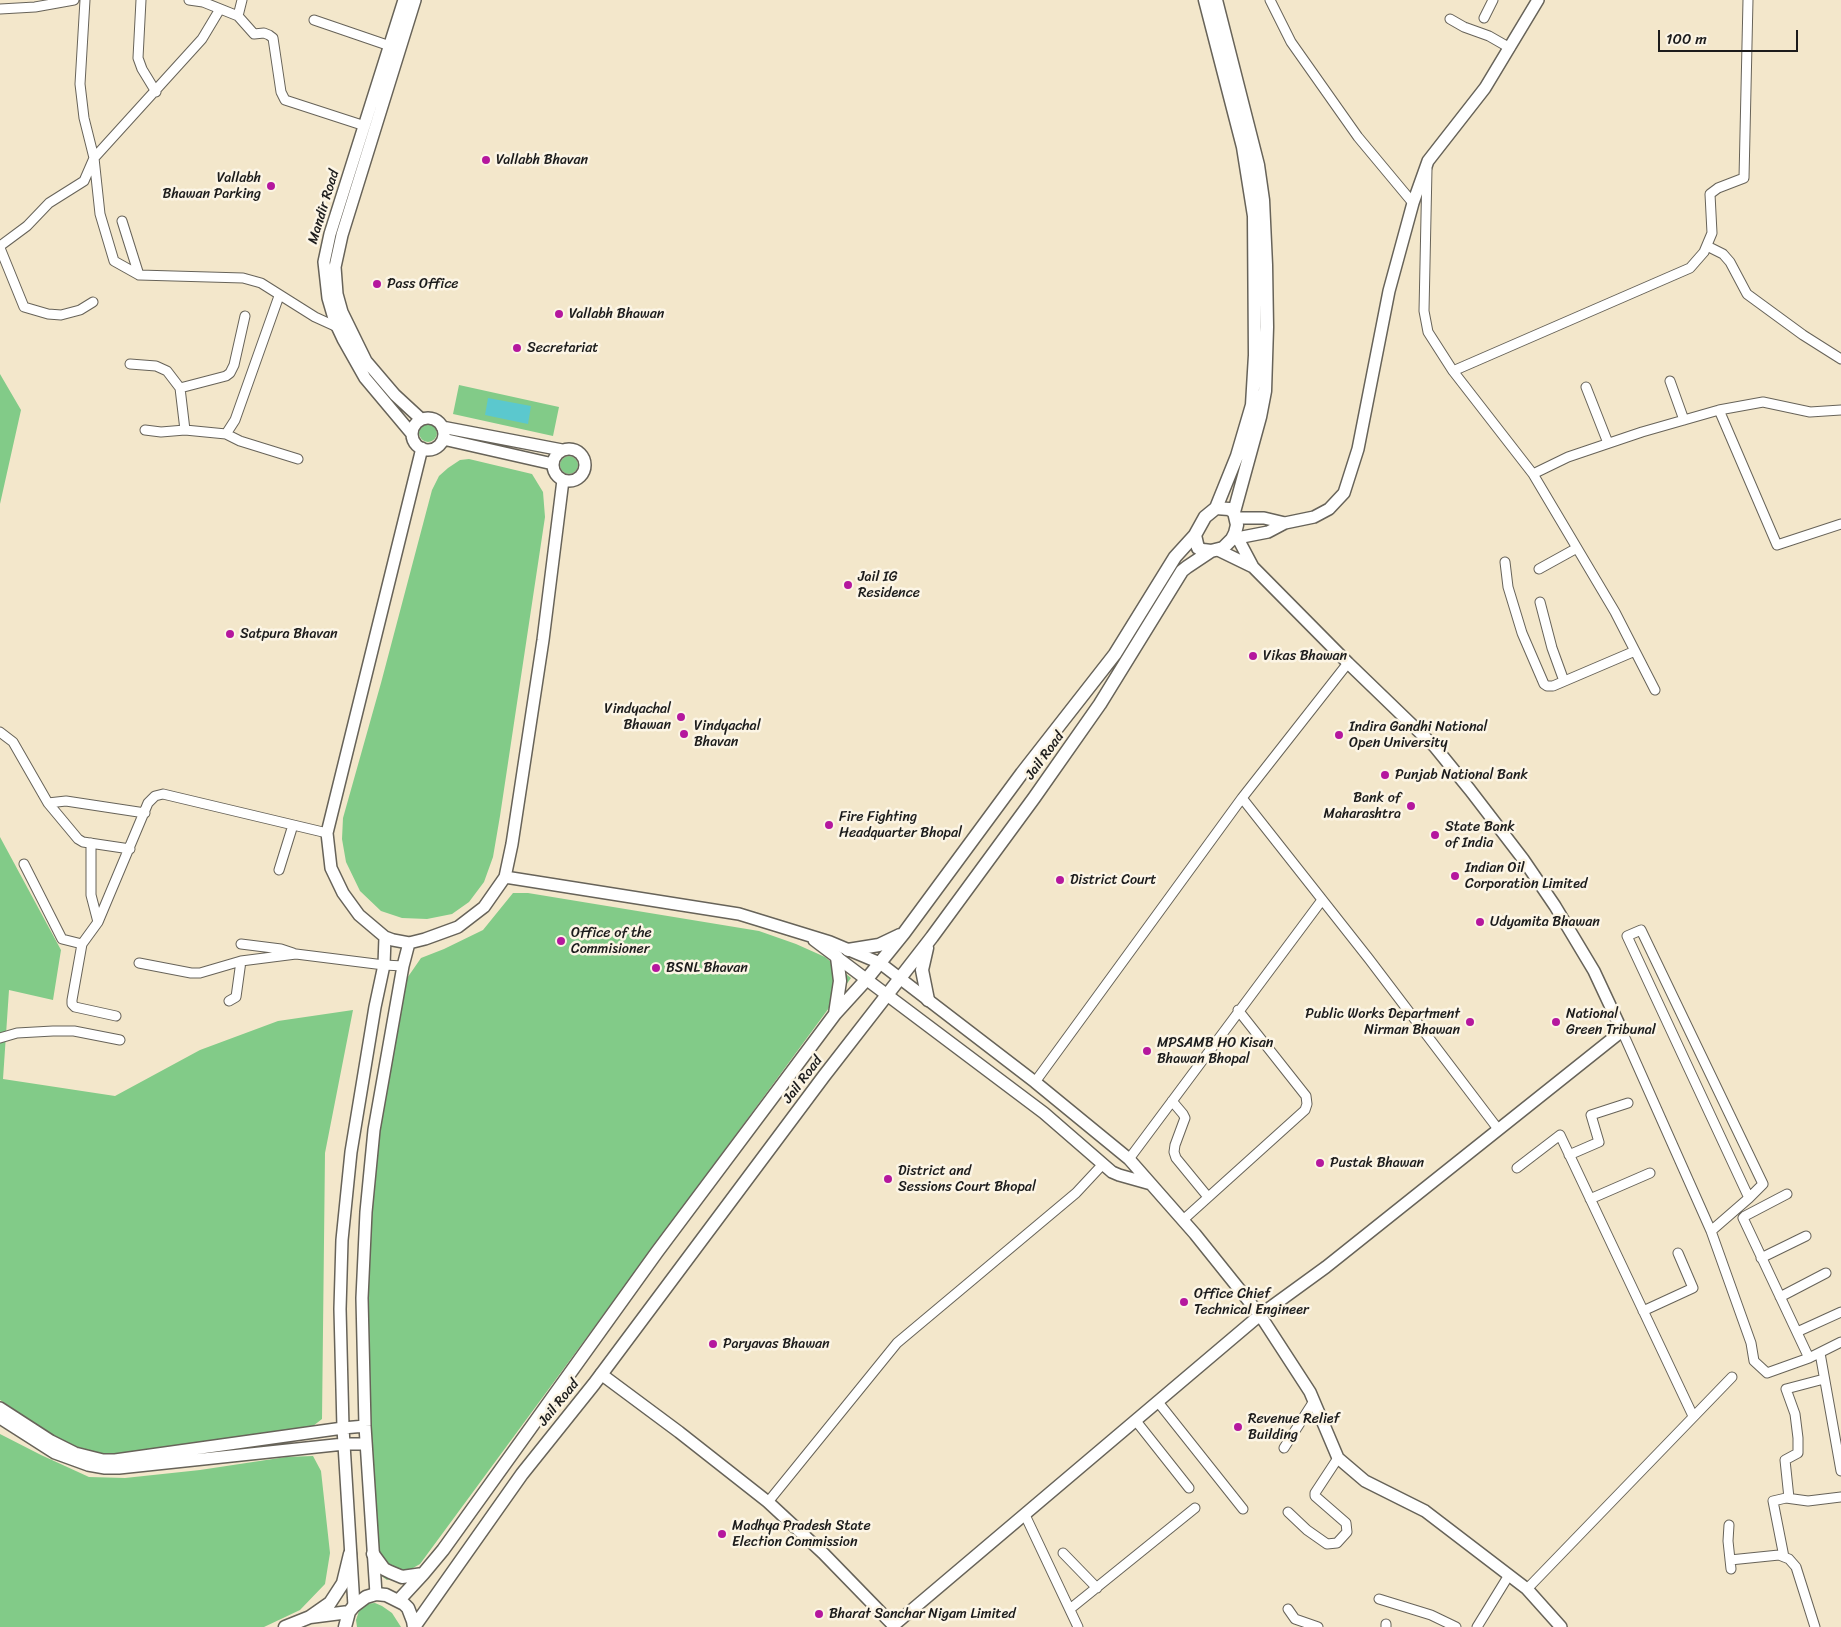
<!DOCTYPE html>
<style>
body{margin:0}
#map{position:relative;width:1841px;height:1627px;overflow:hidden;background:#f3e7cb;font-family:Sriracha,sans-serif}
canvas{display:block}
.scale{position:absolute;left:1658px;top:30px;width:140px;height:22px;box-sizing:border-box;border:2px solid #1c1c1c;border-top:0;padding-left:6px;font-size:15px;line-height:18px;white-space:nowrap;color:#1c1c1c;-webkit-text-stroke:4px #fcf5e5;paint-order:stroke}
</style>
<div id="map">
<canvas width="1841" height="1627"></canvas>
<div class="scale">100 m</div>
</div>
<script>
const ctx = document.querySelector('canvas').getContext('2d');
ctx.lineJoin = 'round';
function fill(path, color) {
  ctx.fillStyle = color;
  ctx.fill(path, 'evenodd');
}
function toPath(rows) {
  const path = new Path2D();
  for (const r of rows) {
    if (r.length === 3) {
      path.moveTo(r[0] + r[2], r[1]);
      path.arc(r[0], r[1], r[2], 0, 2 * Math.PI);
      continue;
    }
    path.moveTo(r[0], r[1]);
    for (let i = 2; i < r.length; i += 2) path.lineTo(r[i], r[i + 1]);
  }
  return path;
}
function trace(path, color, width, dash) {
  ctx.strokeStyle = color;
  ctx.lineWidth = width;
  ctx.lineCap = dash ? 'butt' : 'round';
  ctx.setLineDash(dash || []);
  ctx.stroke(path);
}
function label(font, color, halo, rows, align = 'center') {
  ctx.font = font + ' Sriracha,sans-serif';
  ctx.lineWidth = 5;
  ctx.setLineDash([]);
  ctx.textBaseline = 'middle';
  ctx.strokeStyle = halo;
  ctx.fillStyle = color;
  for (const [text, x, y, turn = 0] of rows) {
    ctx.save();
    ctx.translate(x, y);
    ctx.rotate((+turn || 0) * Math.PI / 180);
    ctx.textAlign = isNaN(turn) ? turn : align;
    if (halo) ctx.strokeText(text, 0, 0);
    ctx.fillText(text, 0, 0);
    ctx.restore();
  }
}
fill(toPath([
 [0,374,21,410,0,504],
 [459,385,559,407,553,436,453,414],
 [428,433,9],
 [569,465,9],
 [469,459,532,474,543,492,545,517,500,816,493,857,484,882,469,902,452,914,427,919,402,918,381,911,360,891,346,862,342,839,343,818,381,683,432,490,439,476,448,468,460,460],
 [0,837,61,950,53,1000,9,990,3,1079,115,1096,200,1050,278,1021,353,1010,325,1153,322,1419,304,1433,149,1453,104,1454,67,1444,0,1400],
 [513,893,528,893,759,931,796,944,825,957,851,978,420,1564,399,1576,387,1580,380,1575,376,1565,364,1400,373,1152,403,984,421,958,444,949,483,930],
 [0,1434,41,1455,89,1477,125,1478,200,1470,286,1457,313,1456,321,1471,330,1553,325,1584,300,1610,264,1627,0,1627],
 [375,1603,382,1606,392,1613,401,1627,357,1627,356,1620,360,1608,364,1604]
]), '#82cb88');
fill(toPath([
 [488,398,531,406,528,424,485,415]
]), '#5bc8ce');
const minor = toPath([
 [85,0,80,84,84,118,94,158,100,214,114,261,139,275,243,278,261,283,315,317,337,327],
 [141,0,138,58,142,69,156,92],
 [189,0,203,2,238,16,254,34,264,33,269,35,273,38,281,92,285,100,365,126],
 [1270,0,1291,42,1358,137,1413,203],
 [0,9,35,7,74,0],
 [238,16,242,0],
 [1484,18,1493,0],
 [1450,19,1464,27,1489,36,1510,48],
 [314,20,390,46],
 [1427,169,1424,311,1428,332,1453,371,1533,474,1615,612,1655,690],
 [122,221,139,275],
 [0,246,27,226,49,203,84,181,94,158,202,39,220,9],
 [1707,246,1723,254,1730,262,1747,294,1803,335,1841,359],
 [0,248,24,307,48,314,61,315,80,310,93,302],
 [130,364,156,366,167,371,180,388],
 [1453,371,1690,268,1704,252,1712,233,1710,194,1718,188,1744,178,1748,0],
 [1670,381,1684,420],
 [1586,387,1608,443],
 [1719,410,1777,545,1841,524],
 [145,430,161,432,185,430,226,434,235,420,279,296],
 [185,430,180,388,226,376,230,373,234,365,245,316],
 [226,434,240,441,298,459],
 [1533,474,1568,457,1642,432,1719,410,1763,402,1810,412,1841,410],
 [1505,562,1508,587,1522,633,1544,684,1547,686,1553,686,1635,651],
 [1539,569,1577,548],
 [1540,602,1552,648,1564,681],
 [0,732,13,742,48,803,78,839,83,842,130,849],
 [1242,798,1369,959,1498,1129],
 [48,803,66,801,145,813],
 [91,843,91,895,98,922],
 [24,864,62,939,82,944],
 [279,870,293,825],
 [241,944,281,949,293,953],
 [139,963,191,973,200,973,241,961],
 [229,1001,236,997,241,961,296,954,384,965,403,966],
 [116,1016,75,1007,72,1004,72,1000,82,944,98,922,148,803,155,796,163,794,327,833],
 [1622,1031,1711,1231,1751,1343,1754,1361,1767,1373,1809,1358,1841,1342],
 [0,1038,17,1033,53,1031,74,1031,120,1040],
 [1035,1082,1242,798,1348,663],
 [1172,1101,1183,1114,1185,1118,1175,1145,1174,1152,1176,1158,1208,1197],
 [1569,1155,1599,1142,1591,1115,1628,1103],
 [1129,1159,1322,900],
 [1517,1168,1560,1135,1693,1416],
 [1787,1194,1745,1216,1743,1218,1809,1358],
 [1590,1199,1650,1173],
 [1183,1220,1305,1110,1307,1104,1306,1096,1238,1010],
 [1711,1231,1749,1198,1763,1184,1641,930,1627,936,1749,1198],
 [1761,1258,1806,1236],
 [1780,1297,1826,1273],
 [1643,1311,1693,1288,1678,1253],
 [1797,1332,1841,1312],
 [1820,1353,1841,1471],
 [1158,1402,1243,1509],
 [1136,1421,1189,1488],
 [1284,1448,1314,1401],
 [1789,1498,1785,1460,1798,1453,1798,1438,1795,1414,1786,1389,1824,1379],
 [768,1502,897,1343,1076,1193,1103,1164],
 [1288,1512,1307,1530,1327,1544,1337,1543,1347,1532,1346,1523,1315,1496,1315,1493,1338,1458],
 [1025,1515,1078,1627],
 [1729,1525,1728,1541,1731,1569],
 [1063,1553,1097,1588],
 [1784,1557,1773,1501,1786,1498,1808,1501,1841,1497],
 [1730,1560,1779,1555,1789,1559,1796,1567,1815,1627],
 [1527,1589,1732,1377],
 [1379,1599,1431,1615,1456,1627],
 [1070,1609,1195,1508],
 [1288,1609,1295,1619,1318,1627],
 [1386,1624,1386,1627],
 [1477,1627,1509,1575]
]);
const tertiary = toPath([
 [404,0,330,234,324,262,328,298,335,322,343,339,365,378,412,434],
 [415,0,342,235,335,267,337,294,342,312,366,361,395,395,421,419],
 [428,434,16],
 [442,427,562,450],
 [443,439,553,464],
 [422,448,327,833,331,868,343,893,359,915,385,937,393,940,409,943,425,939,458,927,484,907,505,877,512,844,543,640,563,480],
 [569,465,16],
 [1236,518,1264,518,1285,523],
 [1232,539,1268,532,1285,523,1314,517,1329,509,1344,493,1358,449,1389,291,1413,203,1428,161,1485,88,1538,0],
 [1218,550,1253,567],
 [505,877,739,914,830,942,880,963,1035,1082,1129,1159,1195,1234,1260,1315,1310,1392,1338,1458,1365,1481,1425,1511,1527,1589,1561,1627],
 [814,940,1044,1113,1112,1172,1119,1175,1151,1184],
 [601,1374,679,1432,768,1502,823,1553,895,1627],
 [0,1408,51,1441,75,1453,103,1460,115,1460,343,1428,365,1426],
 [0,1418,55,1453,88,1465,105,1468,119,1468,344,1444,366,1444],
 [376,1594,365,1426,362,1298,366,1212,374,1130,403,966,409,943],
 [354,1606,343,1428,340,1309,342,1240,351,1152,375,1007,384,965,385,937],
 [894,1625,1260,1315,1326,1267,1622,1031,1594,971,1555,906,1523,859,1470,790,1435,747,1348,663,1253,567,1235,533]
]);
const secondary = toPath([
 [1205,0,1243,147,1254,216,1255,355,1252,405,1237,456,1216,508],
 [1216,0,1258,165,1263,200,1266,265,1267,327,1265,391,1260,417,1234,512],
 [1216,508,1229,509,1234,512,1237,525,1235,533,1232,539,1223,548,1211,551,1203,550,1198,548,1195,535,1205,517,1216,508],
 [927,948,922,970,928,1000],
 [848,950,879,945,900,935],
 [835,1014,840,981,837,957],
 [373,1554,384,1569,390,1572,402,1577,423,1574],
 [399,1600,423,1574,443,1550,657,1252,835,1014,866,980,904,933,1022,773,1115,654,1175,557,1195,535],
 [310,1617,330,1603,343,1583,350,1554],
 [285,1627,310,1617,349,1612],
 [345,1627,349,1612,354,1606,366,1597,376,1594,386,1595,404,1604,408,1608,413,1621,414,1627],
 [414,1627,522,1474,594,1384,824,1076,932,937,1034,798,1100,704,1182,571,1187,567,1211,551]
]);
trace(minor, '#676359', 11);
trace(tertiary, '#676359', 14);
trace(secondary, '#676359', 15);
trace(minor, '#fff', 9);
trace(tertiary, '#fff', 11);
trace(secondary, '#fff', 12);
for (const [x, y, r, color] of [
 [486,160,5,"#b5179e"],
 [271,186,5,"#b5179e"],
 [377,284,5,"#b5179e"],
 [559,314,5,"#b5179e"],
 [517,348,5,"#b5179e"],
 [848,585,5,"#b5179e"],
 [230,634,5,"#b5179e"],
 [1253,656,5,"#b5179e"],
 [681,717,5,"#b5179e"],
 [684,734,5,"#b5179e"],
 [1339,735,5,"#b5179e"],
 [1385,775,5,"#b5179e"],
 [1411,806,5,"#b5179e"],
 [829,825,5,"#b5179e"],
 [1435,835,5,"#b5179e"],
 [1455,876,5,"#b5179e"],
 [1060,880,5,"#b5179e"],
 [1480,922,5,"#b5179e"],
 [561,941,5,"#b5179e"],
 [656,968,5,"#b5179e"],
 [1470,1022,5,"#b5179e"],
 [1556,1022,5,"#b5179e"],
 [1147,1051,5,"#b5179e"],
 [1320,1163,5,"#b5179e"],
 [888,1179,5,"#b5179e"],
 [1184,1302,5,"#b5179e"],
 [713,1344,5,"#b5179e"],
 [1238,1427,5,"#b5179e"],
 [722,1534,5,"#b5179e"],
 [819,1614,5,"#b5179e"]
]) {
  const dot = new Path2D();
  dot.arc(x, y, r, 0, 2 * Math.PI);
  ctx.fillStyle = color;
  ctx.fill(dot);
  trace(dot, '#fcf5e5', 2);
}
label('14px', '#1c1c1c', '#fcf5e5', [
 ["Vallabh Bhavan",496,160],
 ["Vallabh",261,178,"right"],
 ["Bhawan Parking",261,194,"right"],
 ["Pass Office",387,284],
 ["Vallabh Bhawan",569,314],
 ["Secretariat",527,348],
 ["Jail IG",858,577],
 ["Residence",858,593],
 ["Satpura Bhavan",240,634],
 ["Vikas Bhawan",1263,656],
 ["Vindyachal",671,709,"right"],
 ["Bhawan",671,725,"right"],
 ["Vindyachal",694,726],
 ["Bhavan",694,742],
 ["Indira Gandhi National",1349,727],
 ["Open University",1349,743],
 ["Punjab National Bank",1395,775],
 ["Bank of",1401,798,"right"],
 ["Maharashtra",1401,814,"right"],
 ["Fire Fighting",839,817],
 ["Headquarter Bhopal",839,833],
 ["State Bank",1445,827],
 ["of India",1445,843],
 ["Indian Oil",1465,868],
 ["Corporation Limited",1465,884],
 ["District Court",1070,880],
 ["Udyamita Bhawan",1490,922],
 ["Office of the",571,933],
 ["Commisioner",571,949],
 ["BSNL Bhavan",666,968],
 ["Public Works Department",1460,1014,"right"],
 ["Nirman Bhawan",1460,1030,"right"],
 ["National",1566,1014],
 ["Green Tribunal",1566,1030],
 ["MPSAMB HO Kisan",1157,1043],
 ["Bhawan Bhopal",1157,1059],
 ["Pustak Bhawan",1330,1163],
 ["District and",898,1171],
 ["Sessions Court Bhopal",898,1187],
 ["Office Chief",1194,1294],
 ["Technical Engineer",1194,1310],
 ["Paryavas Bhawan",723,1344],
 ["Revenue Relief",1248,1419],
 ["Building",1248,1435],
 ["Madhya Pradesh State",732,1526],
 ["Election Commission",732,1542],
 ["Bharat Sanchar Nigam Limited",829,1614]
], 'left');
label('14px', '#1c1c1c', '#fcf5e5', [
 ["Mandir Road",324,207,-73],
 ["Jail Road",1045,756,-54],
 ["Jail Road",803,1080,-53],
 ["Jail Road",559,1403,-51]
]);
</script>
